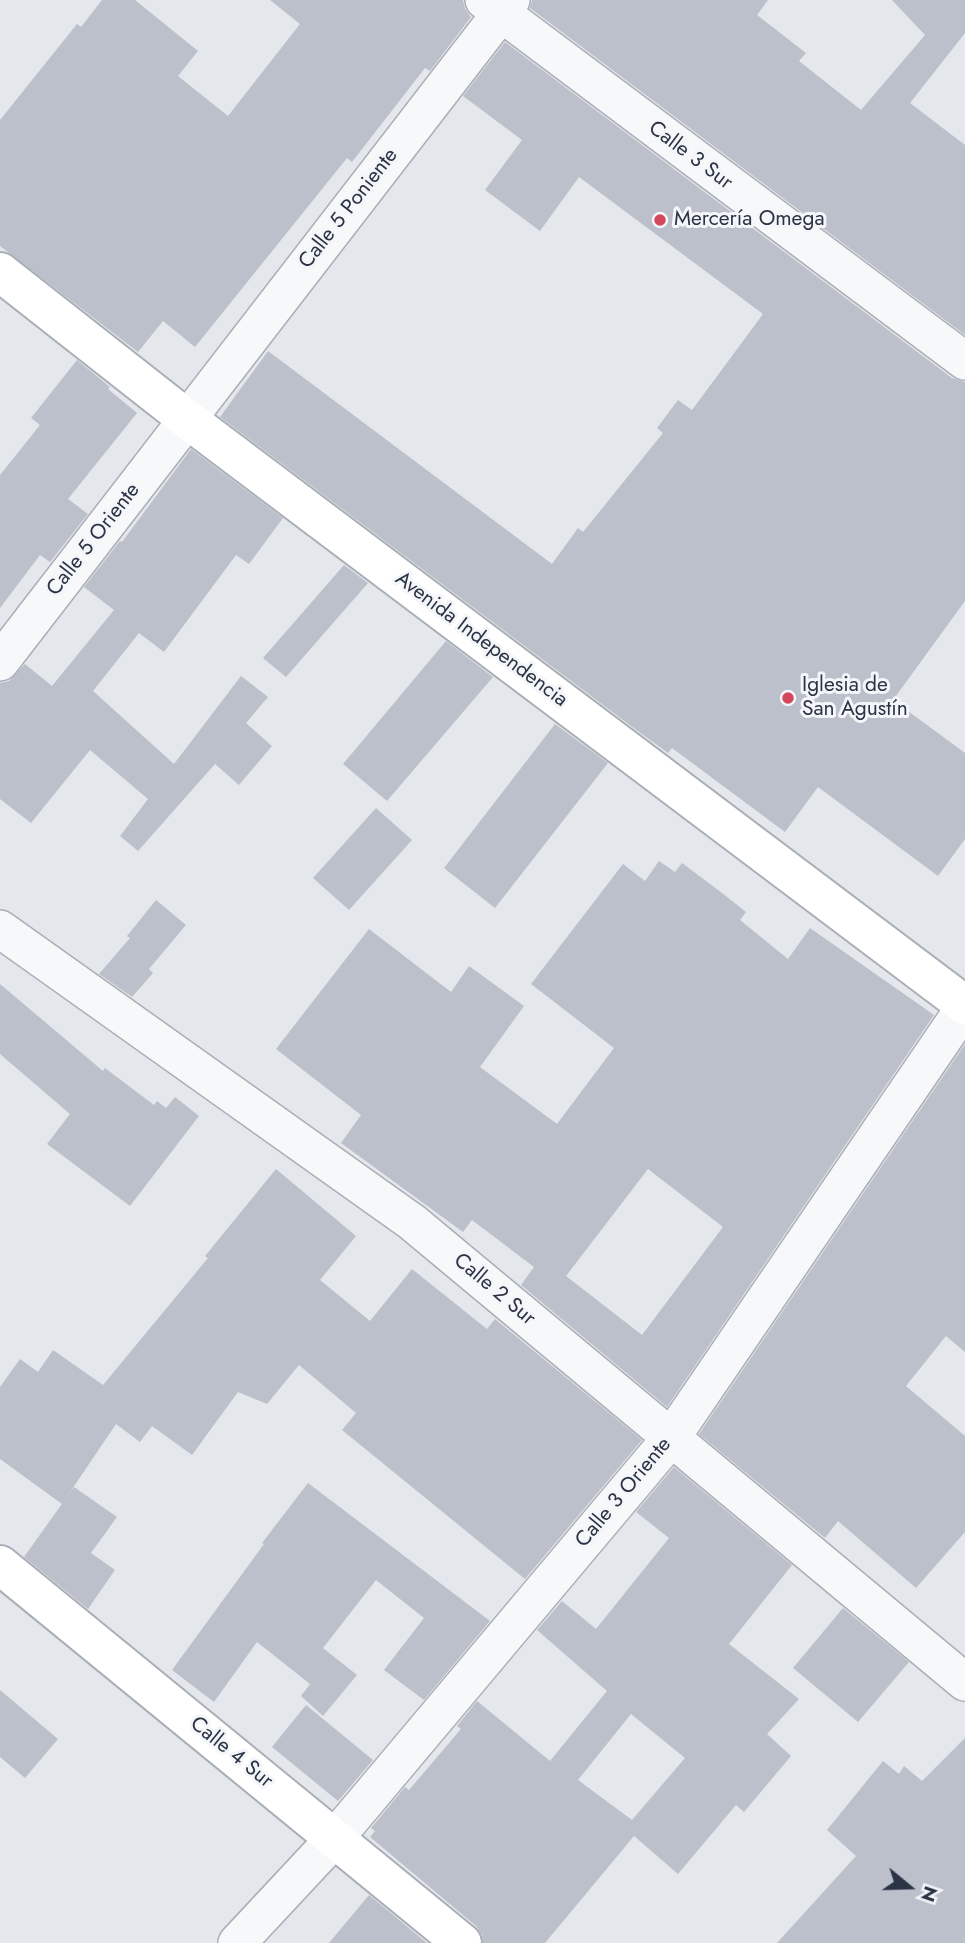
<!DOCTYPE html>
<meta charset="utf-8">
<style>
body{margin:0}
#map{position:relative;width:965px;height:1943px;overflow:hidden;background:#e4e7ec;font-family:Jost,sans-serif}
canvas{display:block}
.north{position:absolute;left:874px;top:1852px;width:70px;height:70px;-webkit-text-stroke:5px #f4f6f9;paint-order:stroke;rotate:109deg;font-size:19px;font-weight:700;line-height:28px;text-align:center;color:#2b3445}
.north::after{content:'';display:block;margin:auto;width:24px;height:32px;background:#2b3445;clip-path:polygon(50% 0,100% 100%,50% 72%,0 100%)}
</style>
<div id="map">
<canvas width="965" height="1943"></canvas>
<div class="north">N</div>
</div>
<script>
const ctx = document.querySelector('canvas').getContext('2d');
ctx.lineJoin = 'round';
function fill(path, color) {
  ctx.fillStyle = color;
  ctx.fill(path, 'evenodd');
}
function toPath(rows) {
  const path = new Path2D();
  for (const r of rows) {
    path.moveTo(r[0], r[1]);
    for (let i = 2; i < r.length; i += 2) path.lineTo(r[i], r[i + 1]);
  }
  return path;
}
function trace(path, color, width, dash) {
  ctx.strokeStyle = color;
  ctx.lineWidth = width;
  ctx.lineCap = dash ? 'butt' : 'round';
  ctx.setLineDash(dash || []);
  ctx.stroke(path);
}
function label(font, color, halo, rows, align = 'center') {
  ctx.font = font + ' Jost,sans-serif';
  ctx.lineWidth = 6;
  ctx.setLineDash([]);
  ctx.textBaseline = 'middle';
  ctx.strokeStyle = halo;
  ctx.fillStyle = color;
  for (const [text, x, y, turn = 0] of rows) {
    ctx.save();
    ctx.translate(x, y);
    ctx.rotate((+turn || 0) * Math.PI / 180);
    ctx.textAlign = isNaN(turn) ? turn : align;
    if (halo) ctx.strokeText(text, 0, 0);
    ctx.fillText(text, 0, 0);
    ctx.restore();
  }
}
fill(toPath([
 [102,0,135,0,198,51,178,76,228,116,300,24,270,0,463,0,465,9,471,17,430,71,425,68,352,162,347,158,195,347,163,321,138,352,0,246,0,120,77,24,81,27],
 [532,0,768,0,757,15,806,53,799,61,861,110,925,35,892,0,965,0,965,33,910,103,965,145,965,335,530,8],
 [505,42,952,378,965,382,965,601,893,700,965,753,965,839,938,876,818,787,785,832,672,748,668,753,635,729,220,417,268,351,552,564,578,528,583,532,663,433,657,428,678,400,692,410,763,314,579,177,540,231,485,190,522,140,463,96],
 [77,360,110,387,108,389,137,413,68,499,88,514,50,562,40,555,0,608,0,475,40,425,31,418],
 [191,449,283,518,249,564,236,555,164,652,139,633,93,691,174,764,241,676,268,697,246,723,272,746,239,785,215,764,138,851,120,836,148,799,90,750,31,823,0,799,0,683,9,681,25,664,52,686,114,610,84,587,120,541,122,542],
 [344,565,368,583,286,677,263,658],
 [446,641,493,677,387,801,343,764],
 [555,724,608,763,495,908,444,868],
 [376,808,412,840,349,910,313,878],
 [659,861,675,872,682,863,722,893,746,912,740,920,788,959,810,928,934,1015,667,1407,521,1285,534,1267,472,1220,463,1232,341,1143,361,1115,276,1049,369,929,451,992,469,966,524,1006,480,1067,557,1124,614,1048,531,984,623,864,645,881],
 [648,1169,723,1227,642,1335,566,1276],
 [156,900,186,925,149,969,153,973,132,997,99,974,130,938,127,936],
 [0,984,103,1071,105,1068,154,1105,157,1101,166,1108,175,1097,199,1116,130,1206,47,1144,70,1114,0,1054],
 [965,1044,965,1352,946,1336,906,1386,965,1436,965,1532,916,1588,838,1521,825,1538,699,1434],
 [276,1169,356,1236,320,1280,370,1321,412,1269,487,1329,495,1319,642,1440,525,1579,342,1430,356,1413,299,1365,267,1404,238,1392,192,1455,152,1426,140,1442,116,1424,62,1504,0,1459,0,1387,20,1359,38,1372,53,1350,103,1385,208,1258,205,1256],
 [674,1467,792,1565,729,1644,799,1699,767,1734,791,1756,744,1812,736,1805,678,1874,634,1836,545,1943,483,1943,482,1935,476,1926,370,1837,375,1831,371,1828,405,1787,409,1790,461,1729,457,1726,477,1701,550,1761,607,1691,537,1630,562,1601,596,1629,669,1538,636,1512],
 [631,1714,685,1758,632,1820,578,1780],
 [308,1483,490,1621,424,1700,384,1670,424,1618,376,1580,323,1648,357,1675,323,1716,301,1696,310,1684,257,1642,214,1702,172,1670,264,1544,262,1543],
 [74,1487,117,1517,91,1553,115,1570,88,1609,24,1557],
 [843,1608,909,1662,858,1722,793,1668],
 [0,1690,58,1739,25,1778,0,1757],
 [306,1705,373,1760,338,1801,272,1747],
 [965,1738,965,1943,777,1943,856,1856,827,1830,883,1761,899,1774,904,1766,922,1781],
 [369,1895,427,1943,329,1943]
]), '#bbc0ca');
const street = toPath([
 [484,0,965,361],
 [0,662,511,0],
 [0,929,412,1222,965,1682],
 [237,1943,335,1838,671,1438,965,1007]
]);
const secondary = toPath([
 [0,272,187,419,965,1005],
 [0,1565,462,1943]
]);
trace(street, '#a9aeb7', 40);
trace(secondary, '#a9aeb7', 42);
trace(street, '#f7f8fa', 37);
trace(secondary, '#fff', 38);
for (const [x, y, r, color] of [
 [660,220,7,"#d1495b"],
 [788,698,7,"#d1495b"]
]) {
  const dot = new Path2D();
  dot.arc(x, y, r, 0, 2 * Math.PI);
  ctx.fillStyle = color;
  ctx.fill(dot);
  trace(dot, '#f4f6f9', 2.5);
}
label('21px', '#2b3445', '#f4f6f9', [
 ["Calle 3 Sur",690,156,37],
 ["Calle 5 Poniente",349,209,-52],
 ["Calle 5 Oriente",94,540,-52],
 ["Avenida Independencia",481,640,37],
 ["Calle 2 Sur",494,1290,40],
 ["Calle 3 Oriente",624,1493,-50],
 ["Calle 4 Sur",231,1753,39]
]);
label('21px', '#2b3445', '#f4f6f9', [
 ["Mercería Omega",674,220],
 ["Iglesia de",802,686],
 ["San Agustín",802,710]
], 'left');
</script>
